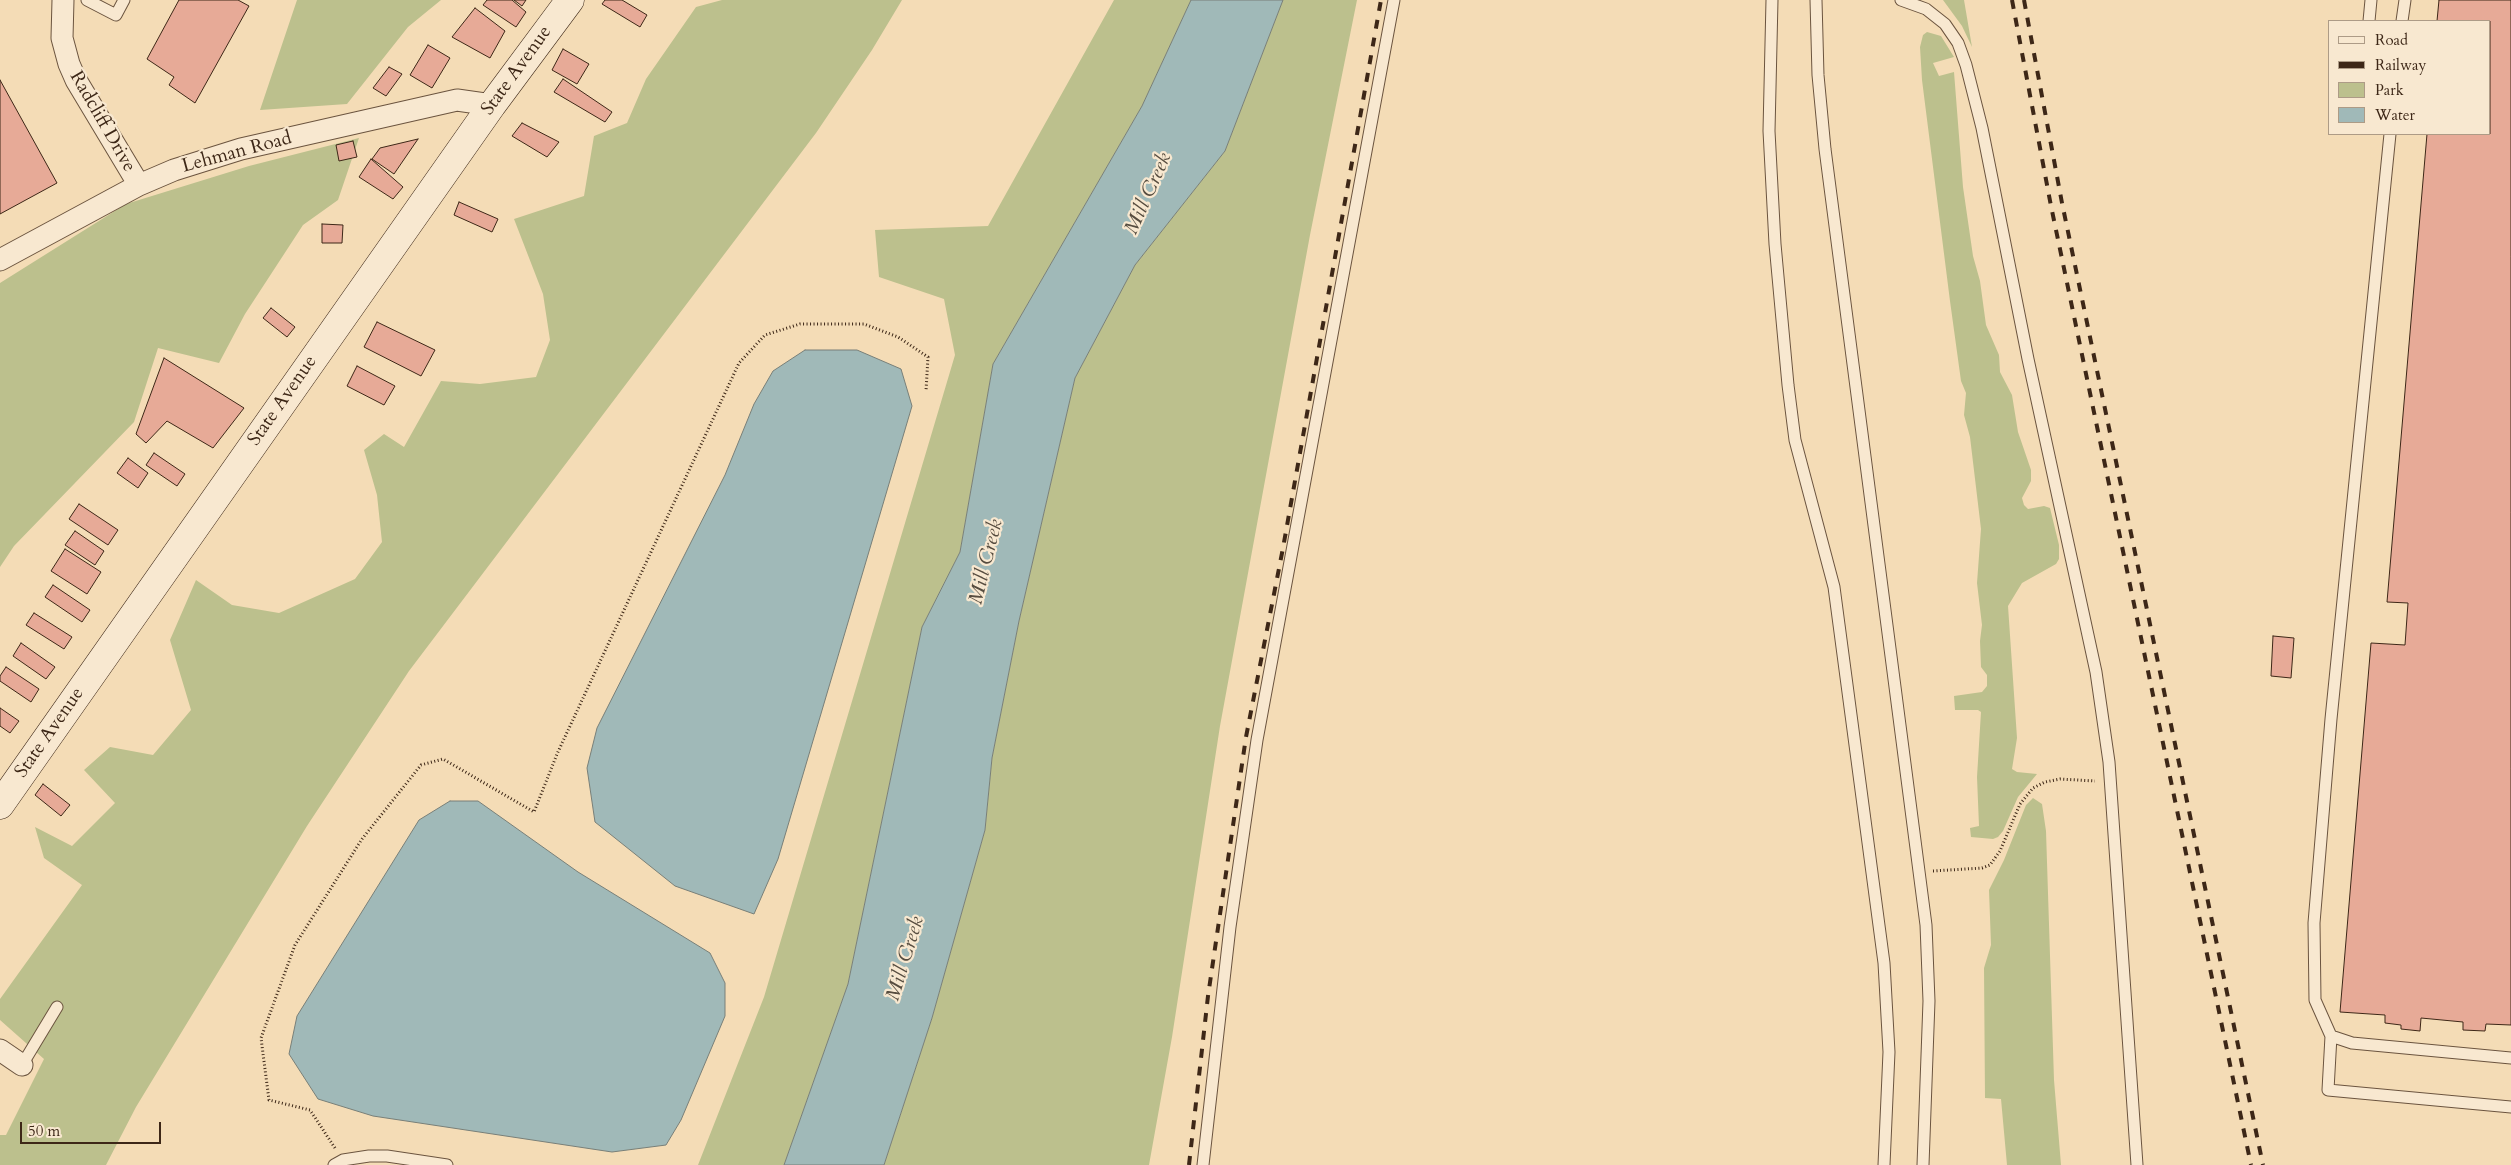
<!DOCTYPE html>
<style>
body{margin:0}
#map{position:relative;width:2511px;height:1165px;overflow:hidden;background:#f4dcb6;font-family:Cardo,serif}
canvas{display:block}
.legend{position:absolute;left:2328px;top:20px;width:162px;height:115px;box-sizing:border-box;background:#f8e8d0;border:1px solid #ad9b86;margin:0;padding:6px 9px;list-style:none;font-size:15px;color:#3d2717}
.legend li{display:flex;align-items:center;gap:10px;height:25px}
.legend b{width:25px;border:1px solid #ad9b86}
.scale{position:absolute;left:20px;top:1122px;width:141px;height:22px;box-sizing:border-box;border:2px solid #3d2717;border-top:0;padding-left:6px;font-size:15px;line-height:18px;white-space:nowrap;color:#3d2717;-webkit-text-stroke:4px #f8e8d0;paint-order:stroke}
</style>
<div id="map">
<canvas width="2511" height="1165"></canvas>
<ul class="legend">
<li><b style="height:6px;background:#f8e8d0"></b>Road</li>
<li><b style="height:6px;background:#3d2717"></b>Railway</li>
<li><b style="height:14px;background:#bcc08d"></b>Park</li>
<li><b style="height:14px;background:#a0b9b8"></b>Water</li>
</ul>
<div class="scale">50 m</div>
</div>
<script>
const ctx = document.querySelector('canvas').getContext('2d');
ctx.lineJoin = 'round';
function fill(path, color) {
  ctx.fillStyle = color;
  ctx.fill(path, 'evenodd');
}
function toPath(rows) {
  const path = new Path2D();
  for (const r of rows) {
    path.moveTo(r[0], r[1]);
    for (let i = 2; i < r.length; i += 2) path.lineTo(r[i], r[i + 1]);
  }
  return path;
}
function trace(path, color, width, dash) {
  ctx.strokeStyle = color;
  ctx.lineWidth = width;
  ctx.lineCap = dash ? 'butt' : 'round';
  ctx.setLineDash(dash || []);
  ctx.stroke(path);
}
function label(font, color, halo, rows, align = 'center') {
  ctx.font = font + ' Cardo,serif';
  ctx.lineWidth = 4.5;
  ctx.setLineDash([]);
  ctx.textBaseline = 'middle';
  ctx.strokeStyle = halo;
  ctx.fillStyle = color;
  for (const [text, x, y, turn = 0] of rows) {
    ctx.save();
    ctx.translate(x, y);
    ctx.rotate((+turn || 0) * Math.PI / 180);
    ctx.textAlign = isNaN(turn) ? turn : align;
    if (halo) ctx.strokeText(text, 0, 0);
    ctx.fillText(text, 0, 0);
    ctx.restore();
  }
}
fill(toPath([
 [297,0,441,0,408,27,347,104,260,110],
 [722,0,902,0,872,50,816,133,409,671,307,826,136,1107,106,1165,0,1165,0,1135,6,1135,44,1059,0,1020,0,999,82,885,44,858,35,827,72,846,115,803,84,770,110,747,153,755,191,710,170,640,196,580,232,605,279,613,355,579,382,542,377,495,364,450,384,434,404,447,441,381,480,384,536,377,550,340,543,294,514,219,584,196,594,136,627,123,646,79,696,7],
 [1114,0,1191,0,1142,106,993,364,960,552,922,627,848,984,784,1165,698,1165,764,997,955,355,944,299,879,277,875,230,988,226],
 [1283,0,1357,0,1310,235,1220,726,1172,1037,1149,1165,884,1165,932,1018,985,830,992,758,1019,621,1075,378,1135,265,1225,151],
 [1943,0,1964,0,1972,47,1962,26],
 [1927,32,1941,36,1954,57,1933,63,1939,76,1954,72,1963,187,1973,256,1980,281,1986,325,1999,355,2000,372,2012,395,2018,432,2031,470,2031,481,2022,498,2024,505,2028,509,2044,506,2050,508,2059,545,2059,559,2056,564,2022,583,2008,606,2017,738,2012,769,2017,772,2037,774,2018,797,2003,831,1998,837,1993,839,1971,837,1970,828,1979,826,1977,777,1981,712,1978,710,1955,710,1954,696,1982,692,1987,686,1987,675,1981,667,1980,641,1982,625,1977,583,1981,529,1970,437,1964,415,1966,393,1961,381,1950,301,1922,80,1920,47,1923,35],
 [359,138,338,200,303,225,245,314,219,363,158,348,134,422,14,546,0,567,0,283,126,204,249,166],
 [2033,798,2042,804,2046,831,2054,1080,2061,1165,2007,1165,2001,1099,1985,1098,1984,968,1991,945,1989,890,2004,860,2026,805]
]), '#bcc08d');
const water = toPath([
 [1191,0,1283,0,1225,151,1135,265,1075,378,1019,621,992,758,985,830,932,1018,884,1165,784,1165,848,984,922,627,960,552,993,364,1142,106,1191,0],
 [805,350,857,350,901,369,912,406,778,859,754,914,675,886,595,822,587,768,597,728,725,475,754,404,773,371,805,350],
 [450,801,478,801,578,872,710,953,725,983,725,1016,681,1120,666,1145,612,1152,373,1116,318,1099,289,1054,297,1016,419,820,450,801]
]);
fill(water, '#a0b9b8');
trace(water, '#787f78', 1);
const building = toPath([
 [179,0,238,0,249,6,195,103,169,85,174,77,147,59,179,0],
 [487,0,512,0,526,12,516,27,483,5,487,0],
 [514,0,526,0,522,6,514,0],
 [605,0,622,0,647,15,640,27,602,4,605,0],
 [2439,0,2511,0,2511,1025,2486,1024,2485,1031,2463,1030,2463,1022,2421,1018,2420,1031,2401,1029,2401,1025,2385,1023,2385,1015,2340,1012,2371,643,2405,645,2408,603,2387,602,2427,134,2490,134,2490,21,2437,21,2439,0],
 [475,8,505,31,490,58,452,37,475,8],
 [428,45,450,58,432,88,410,75,428,45],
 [563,49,589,64,577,84,552,70,563,49],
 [389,67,402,74,386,96,373,88,389,67],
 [563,79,612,112,605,122,554,92,563,79],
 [0,80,57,183,0,214,0,80],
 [522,123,559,142,547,157,512,136,522,123],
 [418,139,394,174,372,159,380,148,418,139],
 [353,141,357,157,339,161,336,145,353,141],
 [371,159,403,187,393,199,359,177,371,159],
 [459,202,498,219,492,232,454,215,459,202],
 [322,224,343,225,342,243,322,243,322,224],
 [271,308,295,327,287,337,263,318,271,308],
 [377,322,435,350,421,376,364,347,377,322],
 [164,358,244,408,213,448,167,421,146,443,136,434,164,358],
 [357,366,395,386,384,405,347,386,357,366],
 [154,453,185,474,177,486,146,465,154,453],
 [128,458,148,473,138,488,117,473,128,458],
 [79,504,118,530,108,545,69,519,79,504],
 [75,531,104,551,95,565,65,545,75,531],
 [65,549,101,572,87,594,51,571,65,549],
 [53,585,90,610,82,622,45,597,53,585],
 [34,613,72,637,64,649,26,625,34,613],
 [2273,636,2294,638,2291,678,2271,676,2273,636],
 [21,643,55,667,46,679,13,656,21,643],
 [6,667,39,689,31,702,0,681,0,676,6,667],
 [0,708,19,721,10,733,0,726,0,708],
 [43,784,70,805,61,816,35,795,43,784]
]);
fill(building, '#e7aa97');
trace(building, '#3d2717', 1);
const lane = toPath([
 [87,0,116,15,124,0],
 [1772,0,1769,131,1775,244,1788,385,1795,440,1834,587,1884,963,1889,1052,1884,1165],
 [1816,0,1818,75,1825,149,1926,925,1929,1001,1923,1165],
 [1901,0,1926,9,1945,24,1958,43,1966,65,1982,128,2028,359,2096,672,2109,762,2137,1165],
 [2369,21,2371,0],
 [2402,21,2405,0],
 [2390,134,2331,719,2314,923,2315,1000,2331,1036,2352,1043,2511,1058],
 [2331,1036,2328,1090,2511,1107],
 [22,1065,57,1007],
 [334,1165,343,1160,369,1156,387,1156,447,1165],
 [1203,1165,1230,927,1257,740,1394,0]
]);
const street = toPath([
 [63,0,62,38,69,64,76,80,139,185],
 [0,260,139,185,174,170,241,149,457,100,492,105],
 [0,1050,22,1065]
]);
const secondary = toPath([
 [0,805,492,105,570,0]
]);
trace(lane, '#6b543f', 13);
trace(street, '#6b543f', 23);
trace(secondary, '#3d2717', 29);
trace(toPath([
 [1933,871,1982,868,1990,865,2000,851,2020,804,2033,788,2045,782,2060,779,2095,781],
 [335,1148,310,1110,269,1100,261,1038,295,945,362,839,421,765,443,759,534,812,557,754,739,363,765,335,800,324,864,324,898,337,928,357,926,391]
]), '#3d2717', 3, [1, 2.5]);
trace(lane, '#f8e8d0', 11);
trace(street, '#f8e8d0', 21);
trace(secondary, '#f8e8d0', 28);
trace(toPath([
 [2012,0,2051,206,2251,1165],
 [2024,0,2062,203,2263,1165],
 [1189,1165,1208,996,1246,737,1283,548,1381,0]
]), '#3d2717', 4, [9, 9]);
label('19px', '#3d2717', '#f8e8d0', [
 ["State Avenue",517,71,-54],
 ["Radcliff Drive",102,122,60],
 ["Lehman Road",237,153,-15],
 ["State Avenue",283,401,-55],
 ["State Avenue",50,733,-55]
]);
label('italic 20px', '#564c3f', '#f8e8d0', [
 ["Mill Creek",1149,194,-66],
 ["Mill Creek",987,562,-76],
 ["Mill Creek",906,959,-73]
]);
</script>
